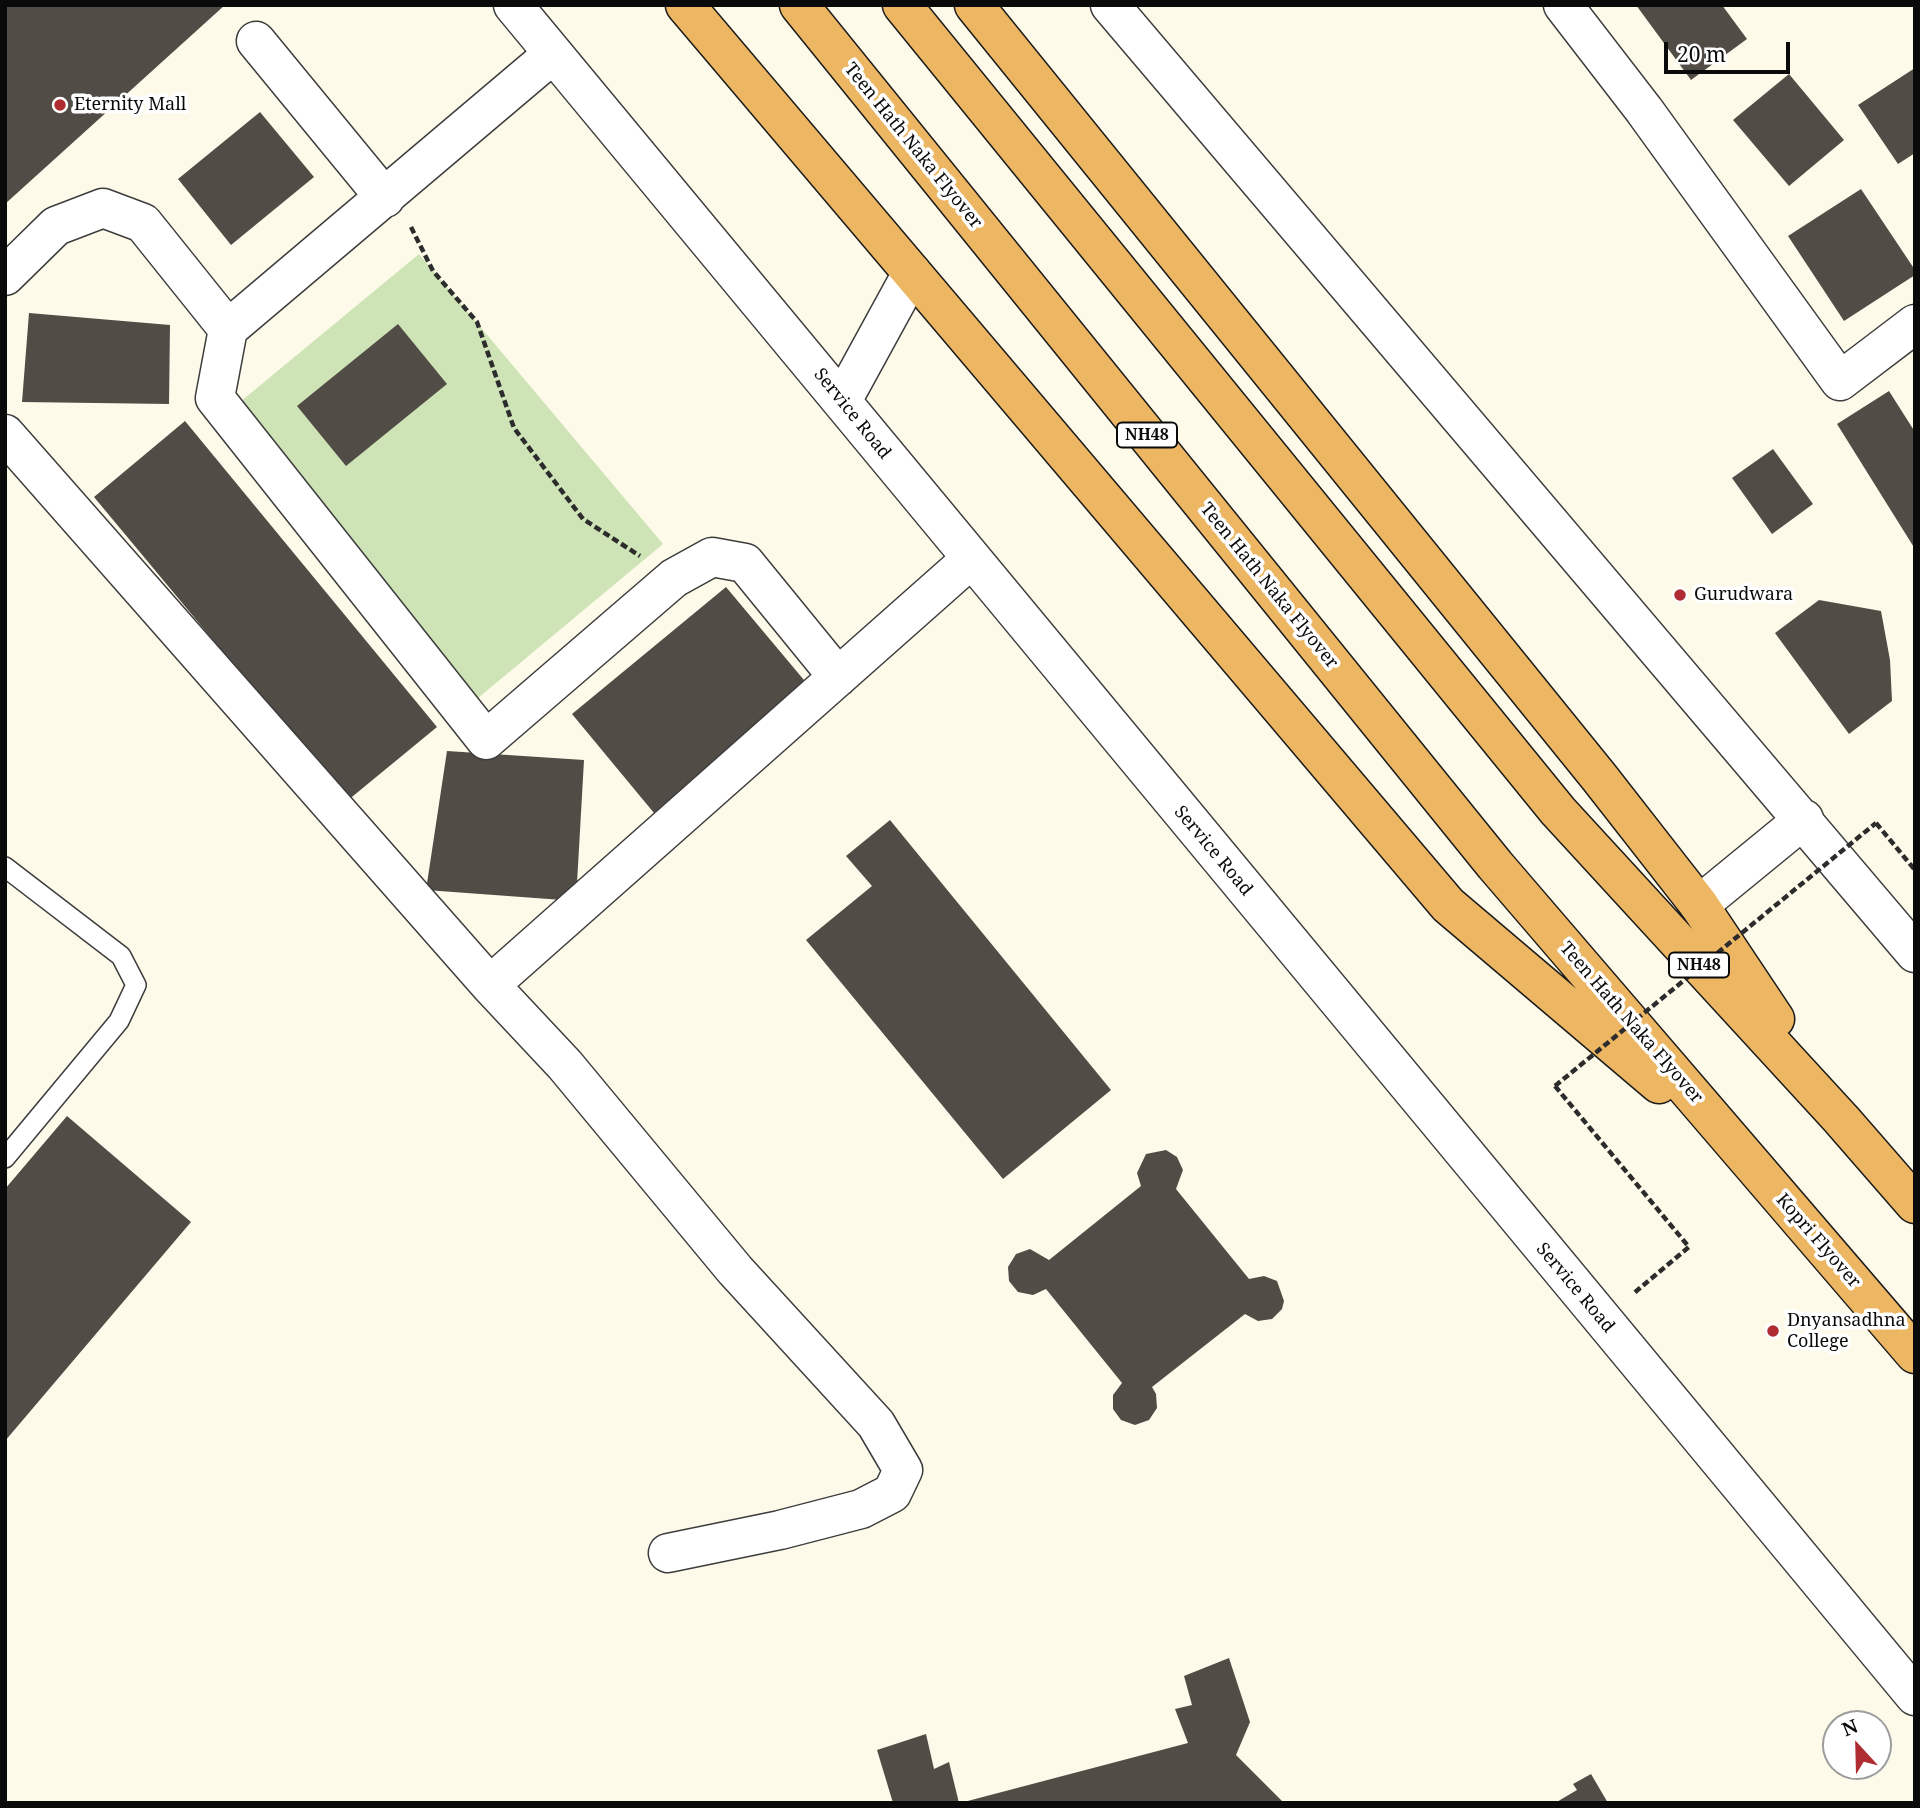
<!DOCTYPE html>
<style>
body{margin:0}
#map{position:relative;width:1920px;height:1808px;overflow:hidden;background:#fdfae9;font-family:"Noto Serif",serif}
canvas{display:block}
.frame{position:absolute;inset:0;border:7px solid #0a0a0a;pointer-events:none}
.north{position:absolute;left:1822px;top:1710px;width:70px;height:70px;box-sizing:border-box;background:#fff;border:2px solid #9d9d9d;border-radius:50%;rotate:338deg;font-size:19px;font-weight:700;line-height:28px;text-align:center;color:#0a0a0a}
.north::after{content:'';display:block;margin:auto;width:24px;height:32px;background:#af2d32;clip-path:polygon(50% 0,100% 100%,50% 72%,0 100%)}
.scale{position:absolute;left:1664px;top:42px;width:126px;height:32px;box-sizing:border-box;border:4px solid #0a0a0a;border-top:0;padding-left:9px;font-size:21px;line-height:24px;white-space:nowrap;color:#0a0a0a;-webkit-text-stroke:5px #fff;paint-order:stroke}
</style>
<div id="map">
<canvas width="1920" height="1808"></canvas>
<div class="frame"></div>
<div class="north">N</div>
<div class="scale">20 m</div>
</div>
<script>
const ctx = document.querySelector('canvas').getContext('2d');
ctx.lineJoin = 'round';
function fill(path, color) {
  ctx.fillStyle = color;
  ctx.fill(path, 'evenodd');
}
function toPath(rows) {
  const path = new Path2D();
  for (const r of rows) {
    path.moveTo(r[0], r[1]);
    for (let i = 2; i < r.length; i += 2) path.lineTo(r[i], r[i + 1]);
  }
  return path;
}
function trace(path, color, width, dash) {
  ctx.strokeStyle = color;
  ctx.lineWidth = width;
  ctx.lineCap = dash ? 'butt' : 'round';
  ctx.setLineDash(dash || []);
  ctx.stroke(path);
}
function label(font, color, halo, rows, align = 'center') {
  ctx.font = font + ' "Noto Serif",serif';
  ctx.lineWidth = 7;
  ctx.setLineDash([]);
  ctx.textBaseline = 'middle';
  ctx.strokeStyle = halo;
  ctx.fillStyle = color;
  for (const [text, x, y, turn = 0] of rows) {
    ctx.save();
    ctx.translate(x, y);
    ctx.rotate((+turn || 0) * Math.PI / 180);
    ctx.textAlign = isNaN(turn) ? turn : align;
    if (halo) ctx.strokeText(text, 0, 0);
    ctx.fillText(text, 0, 0);
    ctx.restore();
  }
}
fill(toPath([
 [419,254,663,544,478,698,234,407]
]), '#cee4b6');
fill(toPath([
 [5,5,225,5,5,204],
 [1636,5,1722,5,1747,39,1691,80],
 [1915,68,1915,153,1898,164,1858,105],
 [1789,74,1844,140,1789,186,1733,120],
 [260,112,314,177,231,245,178,179],
 [1861,189,1915,270,1915,275,1844,321,1788,236],
 [29,313,170,325,169,404,22,402],
 [398,324,447,384,346,466,297,406],
 [1889,391,1915,432,1915,549,1837,424],
 [185,421,437,727,347,801,94,497],
 [1773,449,1813,504,1772,534,1732,478],
 [726,587,809,686,654,813,572,714],
 [1819,600,1881,611,1890,660,1892,701,1849,734,1775,633],
 [447,751,584,760,576,901,426,890],
 [890,820,1111,1090,1003,1179,806,940,872,886,846,856],
 [67,1116,191,1222,5,1441,5,1189],
 [1166,1150,1177,1157,1183,1170,1176,1189,1249,1279,1264,1276,1277,1281,1284,1301,1282,1309,1272,1319,1258,1321,1245,1314,1152,1387,1156,1394,1157,1408,1149,1420,1135,1425,1121,1420,1113,1409,1113,1395,1122,1383,1046,1289,1033,1295,1018,1292,1009,1281,1008,1267,1016,1254,1030,1249,1049,1260,1141,1186,1137,1173,1146,1154],
 [1229,1658,1250,1722,1236,1755,1284,1803,960,1803,1188,1743,1175,1709,1192,1705,1184,1676],
 [926,1734,934,1769,949,1762,959,1803,893,1803,877,1750],
 [1591,1774,1608,1803,1555,1803,1577,1790,1573,1784]
]), '#524c47');
const service = toPath([
 [5,867,121,956,136,985,119,1021,5,1158]
]);
const minor = toPath([
 [1563,5,1644,110,1840,381,1915,324],
 [256,41,385,198],
 [5,276,56,226,103,208,143,223,228,329,553,54],
 [228,329,215,398,486,740,674,578,712,557,745,563,838,677],
 [5,434,490,985,565,1065,735,1270,876,1424,903,1470,892,1493,861,1509,780,1530,668,1553],
 [490,985,971,559]
]);
const tertiary = toPath([
 [513,5,1915,1696],
 [1110,5,1915,953],
 [842,401,912,273],
 [1699,905,1804,819]
]);
const trunk = toPath([
 [685,5,1448,905,1659,1084],
 [799,5,1495,865,1915,1354],
 [902,5,1558,811,1841,1119,1915,1204],
 [974,5,1599,777,1699,905,1775,1019]
]);
trace(service, '#3d3d3d', 22);
trace(minor, '#3d3d3d', 41);
trace(tertiary, '#3d3d3d', 41);
trace(trunk, '#1b1b1b', 41);
trace(toPath([
 [411,227,433,271,477,322,514,428,583,519,640,556],
 [1876,823,1915,870],
 [1555,1086,1689,1247,1633,1294]
]), '#2c2c2c', 4.5, [7, 3.5]);
trace(service, '#fff', 19);
trace(minor, '#fff', 38);
trace(tertiary, '#fff', 38);
trace(trunk, '#ecb662', 38);
trace(toPath([
 [1555,1086,1876,823]
]), '#2c2c2c', 4.5, [7, 3.5]);
for (const [x, y, r, color] of [
 [60,105,7,"#af2d32"],
 [1680,595,7,"#af2d32"],
 [1773,1331,7,"#af2d32"]
]) {
  const dot = new Path2D();
  dot.arc(x, y, r, 0, 2 * Math.PI);
  ctx.fillStyle = color;
  ctx.fill(dot);
  trace(dot, '#fff', 2.5);
}
for (const [x, y, w] of [
 [1147,435,60],
 [1699,965,60]
]) {
  const box = new Path2D();
  box.roundRect(x - w / 2, y - 12.5, w, 25, 5);
  ctx.fillStyle = '#fff';
  ctx.fill(box);
  trace(box, '#0a0a0a', 2);
}
label('bold 16px', '#0a0a0a', null, [
 ["NH48",1147,435],
 ["NH48",1699,965]
]);
label('18px', '#0a0a0a', '#fff', [
 ["Eternity Mall",74,105],
 ["Gurudwara",1694,595],
 ["Dnyansadhna",1787,1321],
 ["College",1787,1342]
], 'left');
label('18px', '#0a0a0a', '#fff', [
 ["Teen Hath Naka Flyover",913,146,51],
 ["Service Road",852,414,51],
 ["Teen Hath Naka Flyover",1269,586,51],
 ["Service Road",1213,851,50],
 ["Teen Hath Naka Flyover",1631,1023,49],
 ["Kopri Flyover",1818,1241,49],
 ["Service Road",1575,1288,50]
]);
</script>
